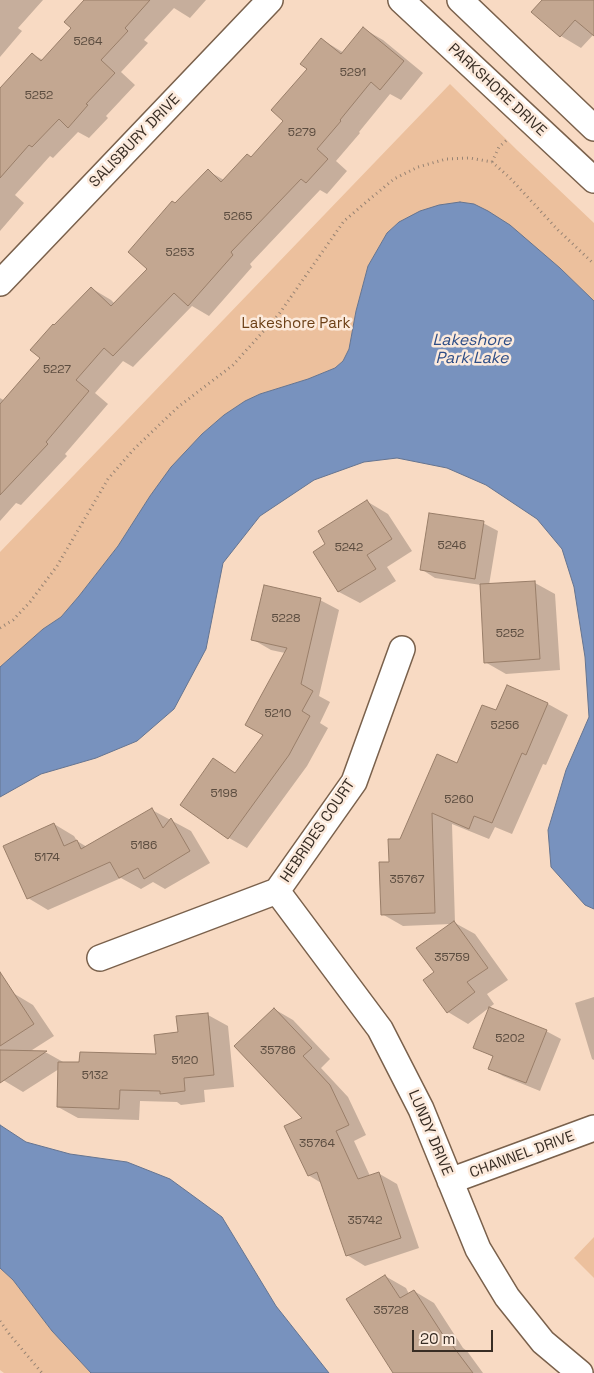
<!DOCTYPE html>
<style>
body{margin:0}
#map{position:relative;width:594px;height:1373px;overflow:hidden;background:#f8dac3;font-family:"Space Grotesk",sans-serif}
canvas{display:block}
.scale{position:absolute;left:412px;top:1330px;width:81px;height:22px;box-sizing:border-box;border:2px solid #382d24;border-top:0;padding-left:6px;font-size:15px;line-height:18px;white-space:nowrap;color:#382d24;-webkit-text-stroke:4px #fceadc;paint-order:stroke}
</style>
<div id="map">
<canvas width="594" height="1373"></canvas>
<div class="scale">20 m</div>
</div>
<script>
const ctx = document.querySelector('canvas').getContext('2d');
ctx.lineJoin = 'round';
function fill(path, color) {
  ctx.fillStyle = color;
  ctx.fill(path, 'evenodd');
}
function toPath(rows) {
  const path = new Path2D();
  for (const r of rows) {
    path.moveTo(r[0], r[1]);
    for (let i = 2; i < r.length; i += 2) path.lineTo(r[i], r[i + 1]);
  }
  return path;
}
function trace(path, color, width, dash) {
  ctx.strokeStyle = color;
  ctx.lineWidth = width;
  ctx.lineCap = dash ? 'butt' : 'round';
  ctx.setLineDash(dash || []);
  ctx.stroke(path);
}
function label(font, color, halo, rows, align = 'center') {
  ctx.font = font + ' "Space Grotesk",sans-serif';
  ctx.lineWidth = 5;
  ctx.setLineDash([]);
  ctx.textBaseline = 'middle';
  ctx.strokeStyle = halo;
  ctx.fillStyle = color;
  for (const [text, x, y, turn = 0] of rows) {
    ctx.save();
    ctx.translate(x, y);
    ctx.rotate((+turn || 0) * Math.PI / 180);
    ctx.textAlign = isNaN(turn) ? turn : align;
    if (halo) ctx.strokeText(text, 0, 0);
    ctx.fillText(text, 0, 0);
    ctx.restore();
  }
}
fill(toPath([
 [450,84,517,150,594,223,594,301,560,268,399,222,387,233,368,266,356,311,349,349,343,361,335,368,308,379,260,394,245,401,224,415,202,434,150,496,118,546,79,596,61,617,43,629,0,667,0,552],
 [594,1237,594,1278,574,1258],
 [0,1268,13,1280,52,1331,91,1373,4,1373,0,1370]
]), '#ecc09d');
const water = toPath([
 [460,202,474,204,488,211,510,225,560,268,594,301,594,909,585,905,551,867,548,830,566,770,589,717,585,657,574,587,562,549,537,519,486,485,447,468,397,458,364,462,314,480,260,516,223,563,206,649,174,709,137,741,96,758,41,774,0,797,0,667,43,629,61,617,79,596,118,546,150,496,171,467,202,434,224,415,245,401,260,394,308,379,335,368,343,361,349,349,356,311,368,266,387,233,399,222,420,211,439,205,460,202],
 [0,1125,26,1142,70,1154,127,1162,170,1179,222,1217,276,1306,329,1373,91,1373,52,1331,13,1280,0,1268,0,1125]
]);
fill(water, '#7892be');
trace(water, '#657490', 1);
fill(toPath([
 [0,0,43,0,18,28,22,31,0,57],
 [86,0,206,0,190,18,174,8,144,40,148,43,121,72,135,85,106,116,108,118,89,138,78,132,53,158,50,156,15,195,24,203,0,231,0,89,32,54,43,60,73,28],
 [544,0,594,0,594,34,581,48,561,36,533,12],
 [364,29,383,40,423,73,401,100,390,94,359,132,360,133,336,161,347,171,327,194,320,190,250,264,252,267,209,316,192,306,133,367,123,361,95,393,108,404,65,454,67,456,21,505,16,503,0,521,0,398,5,401,41,358,54,326,91,288,111,300,115,304,149,269,176,204,208,171,224,180,252,158,285,121,321,39,344,53],
 [368,502,388,514,412,551,387,567,396,581,360,603,339,592,315,552,327,544],
 [483,523,498,531,489,585,535,583,555,594,560,670,506,674,485,662,481,585,435,578,421,569],
 [320,600,339,610,319,696,330,702,320,723,328,728,307,766,247,848,229,838,182,804,214,760,236,774,265,735,285,653,271,650,252,639],
 [548,704,568,715,546,765,543,764,512,834,495,827,489,839,452,824,455,923,475,934,508,980,487,994,494,1004,468,1024,448,1012,435,972,451,924,403,926,382,914,390,863,401,840,496,712],
 [152,810,191,831,210,863,165,889,153,882,141,889,121,878,48,910,28,898,54,824,74,836,77,841,87,847],
 [13,993,33,1005,54,1036,29,1052,47,1053,65,1063,157,1055,179,1034,208,1015,228,1026,234,1087,204,1090,205,1102,181,1105,177,1102,140,1101,139,1120,78,1118,58,1107,59,1069,23,1092,3,1080,0,1076,0,1001],
 [594,997,594,1060,592,1059,575,1003],
 [274,1009,293,1020,330,1059,321,1068,348,1097,366,1135,354,1141,370,1176,378,1173,397,1184,419,1248,365,1266,347,1255,323,1184,308,1175,305,1118],
 [546,1031,561,1039,540,1091,503,1076,489,1068,493,1057,475,1047],
 [385,1276,406,1288,409,1294,414,1291,434,1303,463,1348,467,1351,483,1373,399,1373]
]), '#0003');
const building = toPath([
 [84,0,150,0,125,28,128,31,101,60,115,73,86,104,88,105,68,128,59,119,32,147,29,145,0,178,0,88,32,53,41,61,71,28,64,22,84,0],
 [542,0,594,0,594,36,575,20,560,37,531,12,542,0],
 [363,27,404,61,380,90,371,82,340,120,341,121,317,149,328,159,306,183,301,179,231,252,233,255,188,306,174,293,113,356,104,348,76,380,89,391,46,442,48,444,0,495,0,404,40,358,30,350,53,324,54,325,91,287,111,306,147,269,128,252,172,201,175,203,208,169,221,182,247,154,251,157,283,121,271,110,307,69,300,64,321,38,341,54,363,27],
 [367,500,392,539,367,555,376,569,338,592,313,552,325,544,318,531,367,500],
 [429,513,484,521,475,579,420,570,429,513],
 [535,581,540,659,484,663,480,584,535,581],
 [264,585,321,598,301,684,313,691,302,711,310,716,289,755,228,839,180,805,213,758,235,773,263,735,245,725,287,648,251,640,264,585],
 [507,685,548,703,526,755,522,753,492,823,474,816,469,829,432,813,435,913,381,915,379,862,389,862,388,839,400,839,437,754,457,763,482,705,496,710,507,685],
 [152,808,163,828,171,818,190,851,144,879,138,868,119,878,110,862,27,899,3,846,54,823,64,846,77,840,81,849,152,808],
 [454,921,488,968,467,982,475,992,447,1013,423,980,434,972,416,948,454,921],
 [0,972,34,1024,0,1046,0,972],
 [489,1007,547,1030,526,1083,488,1069,493,1056,473,1048,489,1007],
 [274,1008,312,1048,303,1056,330,1085,349,1125,336,1131,358,1179,379,1172,401,1238,346,1256,317,1172,308,1176,284,1126,302,1118,234,1046,274,1008],
 [208,1013,214,1075,184,1078,185,1091,160,1094,160,1091,120,1090,119,1109,57,1107,58,1062,79,1062,80,1052,156,1054,154,1035,178,1032,176,1016,208,1013],
 [0,1050,47,1051,0,1083,0,1050],
 [385,1275,400,1298,414,1290,445,1338,446,1337,473,1373,393,1373,346,1299,385,1275]
]);
fill(building, '#c3a791');
trace(building, '#997e69', 1);
const street = toPath([
 [401,0,594,180],
 [460,0,594,128],
 [0,283,270,0],
 [277,891,380,1029,421,1109,478,1249,507,1297,543,1342,580,1373],
 [100,958,277,891,354,782,402,649],
 [450,1181,594,1128]
]);
trace(street, '#7a614c', 28);
trace(toPath([
 [492,162,499,147,509,138],
 [0,628,13,620,30,602,57,566,108,479,133,450,178,407,233,365,279,314,344,221,371,198,394,179,418,167,446,159,470,158,492,162,510,178,558,230,594,264],
 [0,1321,10,1335,42,1373]
]), '#978373', 3, [1, 4]);
trace(street, '#fff', 25);
label('12px', '#5b4c3f', null, [
 ["5264",88,42],
 ["5291",353,73],
 ["5252",39,96],
 ["5279",302,133],
 ["5265",238,217],
 ["5253",180,253],
 ["5227",57,370],
 ["5246",452,546],
 ["5242",349,548],
 ["5228",286,619],
 ["5252",510,634],
 ["5210",278,714],
 ["5256",505,726],
 ["5198",224,794],
 ["5260",459,800],
 ["5186",144,846],
 ["5174",47,858],
 ["35767",407,880],
 ["35759",452,958],
 ["5202",510,1039],
 ["35786",278,1051],
 ["5120",185,1061],
 ["5132",95,1076],
 ["35764",317,1144],
 ["35742",365,1221],
 ["35728",391,1311]
]);
label('15px', '#382d24', '#fceadc', [
 ["PARKSHORE DRIVE",497,90,43],
 ["SALISBURY DRIVE",135,141,-46],
 ["HEBRIDES COURT",318,831,-56],
 ["LUNDY DRIVE",430,1133,67],
 ["CHANNEL DRIVE",522,1155,-20]
]);
label('15px', '#6c4017', '#fceadc', [
 ["Lakeshore Park",296,324]
]);
label('italic 16px', '#2d4d86', '#fceadc', [
 ["Lakeshore",472,341],
 ["Park Lake",472,359]
]);
</script>
